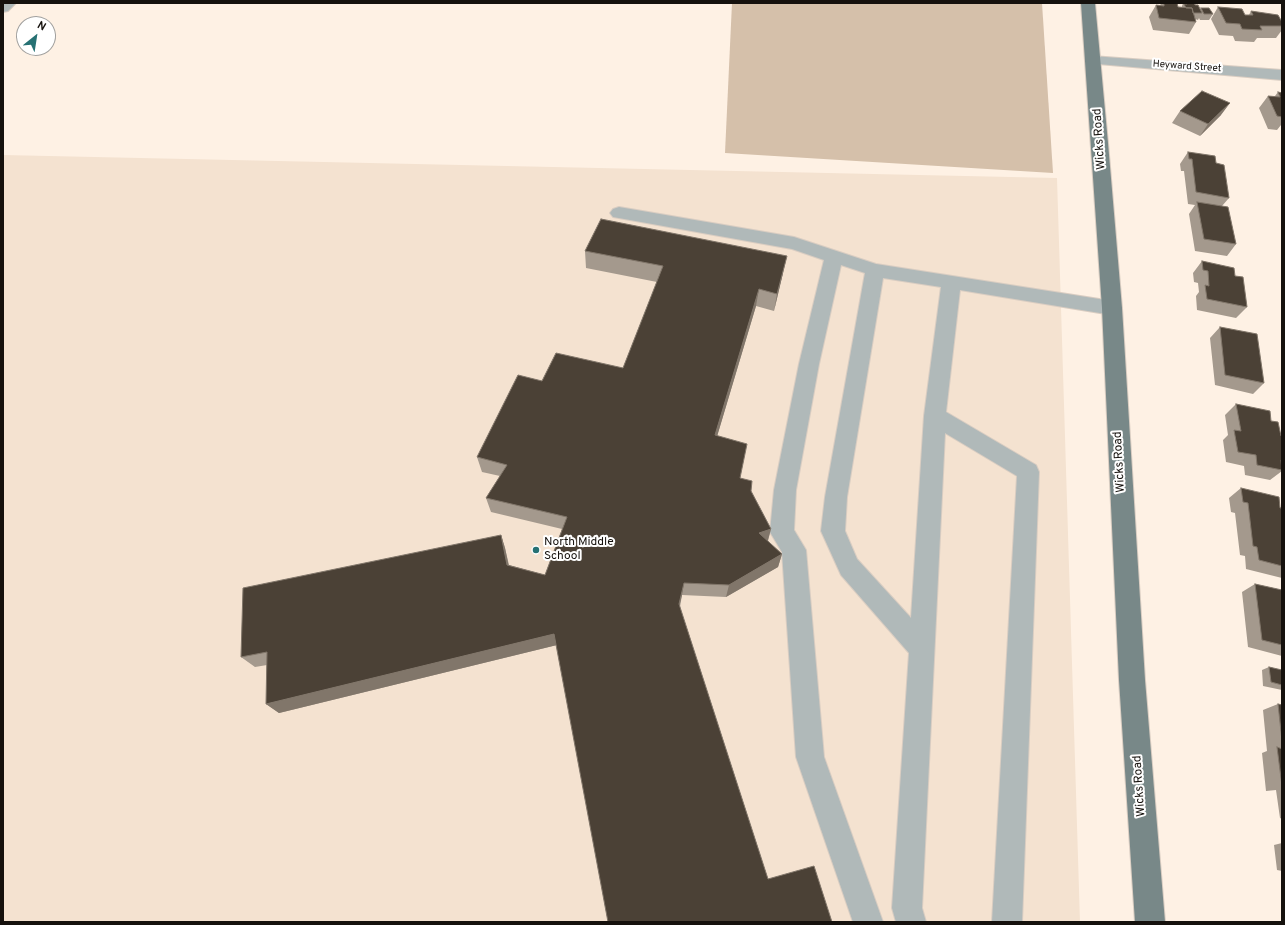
<!DOCTYPE html>
<style>
body{margin:0}
#map{position:relative;width:1285px;height:925px;overflow:hidden;background:#fef1e4;font-family:Overpass,sans-serif}
canvas{display:block}
.frame{position:absolute;inset:0;border:4px solid #15110d;pointer-events:none}
.north{position:absolute;left:16px;top:16px;width:40px;height:40px;box-sizing:border-box;background:#fff;border:1px solid #a1a09e;border-radius:50%;rotate:30deg;font-size:11px;font-weight:700;line-height:16px;text-align:center;color:#15110d}
.north::after{content:'';display:block;margin:auto;width:14px;height:18px;background:#267173;clip-path:polygon(50% 0,100% 100%,50% 72%,0 100%)}
</style>
<div id="map">
<canvas width="1285" height="925"></canvas>
<div class="frame"></div>
<div class="north">N</div>
</div>
<script>
const ctx = document.querySelector('canvas').getContext('2d');
ctx.lineJoin = 'round';
function fill(path, color) {
  ctx.fillStyle = color;
  ctx.fill(path, 'evenodd');
}
function toPath(rows) {
  const path = new Path2D();
  for (const r of rows) {
    path.moveTo(r[0], r[1]);
    for (let i = 2; i < r.length; i += 2) path.lineTo(r[i], r[i + 1]);
  }
  return path;
}
function trace(path, color, width, dash) {
  ctx.strokeStyle = color;
  ctx.lineWidth = width;
  ctx.lineCap = dash ? 'butt' : 'round';
  ctx.setLineDash(dash || []);
  ctx.stroke(path);
}
function label(font, color, halo, rows, align = 'center') {
  ctx.font = font + ' Overpass,sans-serif';
  ctx.lineWidth = 4;
  ctx.setLineDash([]);
  ctx.textBaseline = 'middle';
  ctx.strokeStyle = halo;
  ctx.fillStyle = color;
  for (const [text, x, y, turn = 0] of rows) {
    ctx.save();
    ctx.translate(x, y);
    ctx.rotate((+turn || 0) * Math.PI / 180);
    ctx.textAlign = isNaN(turn) ? turn : align;
    if (halo) ctx.strokeText(text, 0, 0);
    ctx.fillText(text, 0, 0);
    ctx.restore();
  }
}
fill(toPath([
 [3,155,1057,178,1080,922,3,922]
]), '#f4e2d0');
fill(toPath([
 [732,3,1042,3,1053,173,725,153]
]), '#d5c0aa');
const minor = toPath([
 [3,3,16,3,8,11,3,12,3,3],
 [1092,56,1282,70,1282,80,1087,63,1085,60,1087,57,1092,56],
 [619,207,794,237,876,264,1112,301,1119,303,1122,308,1119,313,1112,315,960,290,946,412,1036,465,1039,472,1022,922,992,922,1017,476,945,433,922,908,926,922,896,922,892,908,909,653,841,575,821,531,825,497,865,273,841,265,819,364,796,490,794,530,806,550,824,757,883,922,853,922,796,757,782,552,770,532,774,490,799,364,824,260,792,249,613,217,610,213,613,209,619,207],
 [883,278,941,287,924,416,911,618,857,559,845,531,847,497,883,278]
]);
const major = toPath([
 [1081,3,1095,3,1108,143,1122,308,1145,680,1165,922,1135,922,1119,680,1102,308,1081,3]
]);
trace(minor, '#d9cdc2', 2);
trace(major, '#d9cdc2', 2);
fill(minor, '#b0b9b9');
fill(major, '#788888');
fill(toPath([
 [1161,3,1177,3,1178,7,1182,7,1182,6,1183,3,1194,3,1200,9,1201,8,1213,14,1209,20,1200,20,1199,18,1198,20,1195,19,1196,22,1189,34,1153,30,1149,17,1156,5,1160,6],
 [1218,7,1245,15,1249,15,1251,11,1282,22,1282,30,1276,38,1257,38,1254,42,1235,41,1233,36,1219,35,1211,19],
 [1278,92,1282,93,1282,125,1281,125,1277,130,1268,129,1259,108,1268,96,1275,96],
 [1180,111,1221,115,1200,136,1172,123],
 [1188,152,1216,163,1229,198,1222,206,1236,244,1227,256,1195,251,1189,214,1195,205,1188,204,1184,171,1181,171,1180,164],
 [585,251,783,273,774,311,756,306,717,436,740,478,751,491,771,529,768,541,782,554,778,567,726,597,682,595,680,607,768,879,832,922,608,922,557,645,279,713,266,704,267,665,255,667,241,657,501,535,505,548,509,565,545,575,562,529,491,512,486,498,500,476,482,472,477,457,623,368,657,282,586,268],
 [1202,261,1235,276,1247,307,1236,318,1197,310,1196,296,1199,292,1198,283,1194,282,1193,273],
 [1220,327,1264,383,1253,394,1215,385,1210,338],
 [1236,404,1271,421,1281,436,1282,437,1282,471,1270,480,1245,475,1244,466,1226,462,1223,440,1228,435,1225,415],
 [1241,488,1282,508,1282,578,1246,569,1245,556,1240,555,1235,513,1231,512,1229,498],
 [1255,584,1282,590,1282,656,1248,647,1242,592],
 [1269,667,1282,670,1282,690,1263,686,1262,670],
 [1278,704,1282,705,1282,819,1280,818,1276,790,1266,791,1262,753,1267,751,1263,710],
 [1282,843,1282,871,1277,870,1274,845]
]), '#a4998d');
fill(toPath([
 [1230,103,1221,115,1200,136,1208,124],
 [787,256,783,273,774,311,777,294],
 [759,289,756,306,713,450,715,435],
 [771,529,767,543,759,533],
 [501,535,505,548,511,577,507,565],
 [782,554,778,567,726,597,729,585],
 [684,583,682,595,677,616,679,604],
 [554,634,557,645,279,713,266,704]
]), '#81766a');
const building = toPath([
 [1164,3,1177,3,1178,7,1192,8,1196,22,1159,18,1156,5,1164,6,1164,3],
 [1187,3,1194,3,1195,5,1198,5,1202,13,1193,13,1192,8,1186,8,1184,4,1187,4,1187,3],
 [1218,7,1242,9,1245,15,1253,15,1251,11,1278,15,1282,22,1282,26,1260,26,1262,30,1242,29,1240,24,1226,23,1218,7],
 [1201,8,1209,8,1213,14,1204,14,1201,8],
 [1202,91,1230,103,1208,124,1180,111,1202,91],
 [1278,92,1282,93,1282,117,1277,116,1268,96,1280,97,1278,92],
 [1188,152,1215,156,1216,163,1224,165,1229,198,1196,192,1192,159,1189,159,1188,152],
 [1197,202,1228,207,1236,244,1204,239,1197,202],
 [601,219,787,256,777,294,759,289,715,435,747,444,740,478,752,481,751,491,771,529,759,533,782,554,729,585,684,583,679,604,768,879,814,866,832,922,608,922,554,634,266,704,267,652,241,657,243,588,501,535,507,565,545,575,567,517,486,498,507,465,477,457,518,375,542,381,556,353,623,368,663,266,585,251,601,219],
 [1202,261,1234,268,1235,276,1243,277,1247,307,1207,299,1205,285,1209,286,1208,271,1203,270,1202,261],
 [1220,327,1257,334,1264,383,1225,375,1220,327],
 [1236,404,1270,411,1271,421,1278,422,1281,436,1282,437,1282,460,1281,460,1282,470,1257,465,1256,455,1238,452,1234,430,1241,431,1236,404],
 [1241,488,1279,497,1280,508,1282,508,1282,566,1259,560,1257,547,1253,546,1248,503,1243,502,1241,488],
 [1255,584,1282,590,1282,645,1262,640,1255,584],
 [1269,667,1282,670,1282,685,1271,682,1269,667],
 [1278,704,1282,705,1282,741,1278,704],
 [1277,747,1282,749,1282,786,1277,747]
]);
fill(building, '#4b4136');
trace(building, '#81766a', 1);
for (const [x, y, r, color] of [
 [536,550,4,"#267173"]
]) {
  const dot = new Path2D();
  dot.arc(x, y, r, 0, 2 * Math.PI);
  ctx.fillStyle = color;
  ctx.fill(dot);
  trace(dot, '#fff', 1.5);
}
label('10px', '#15110d', '#fff', [
 ["Heyward Street",1187,67,4]
]);
label('12px', '#15110d', '#fff', [
 ["Wicks Road",1100,139,-94],
 ["Wicks Road",1120,462,-93],
 ["Wicks Road",1140,786,-94]
]);
label('12px', '#15110d', '#fff', [
 ["North Middle",544,543],
 ["School",544,557]
], 'left');
</script>
